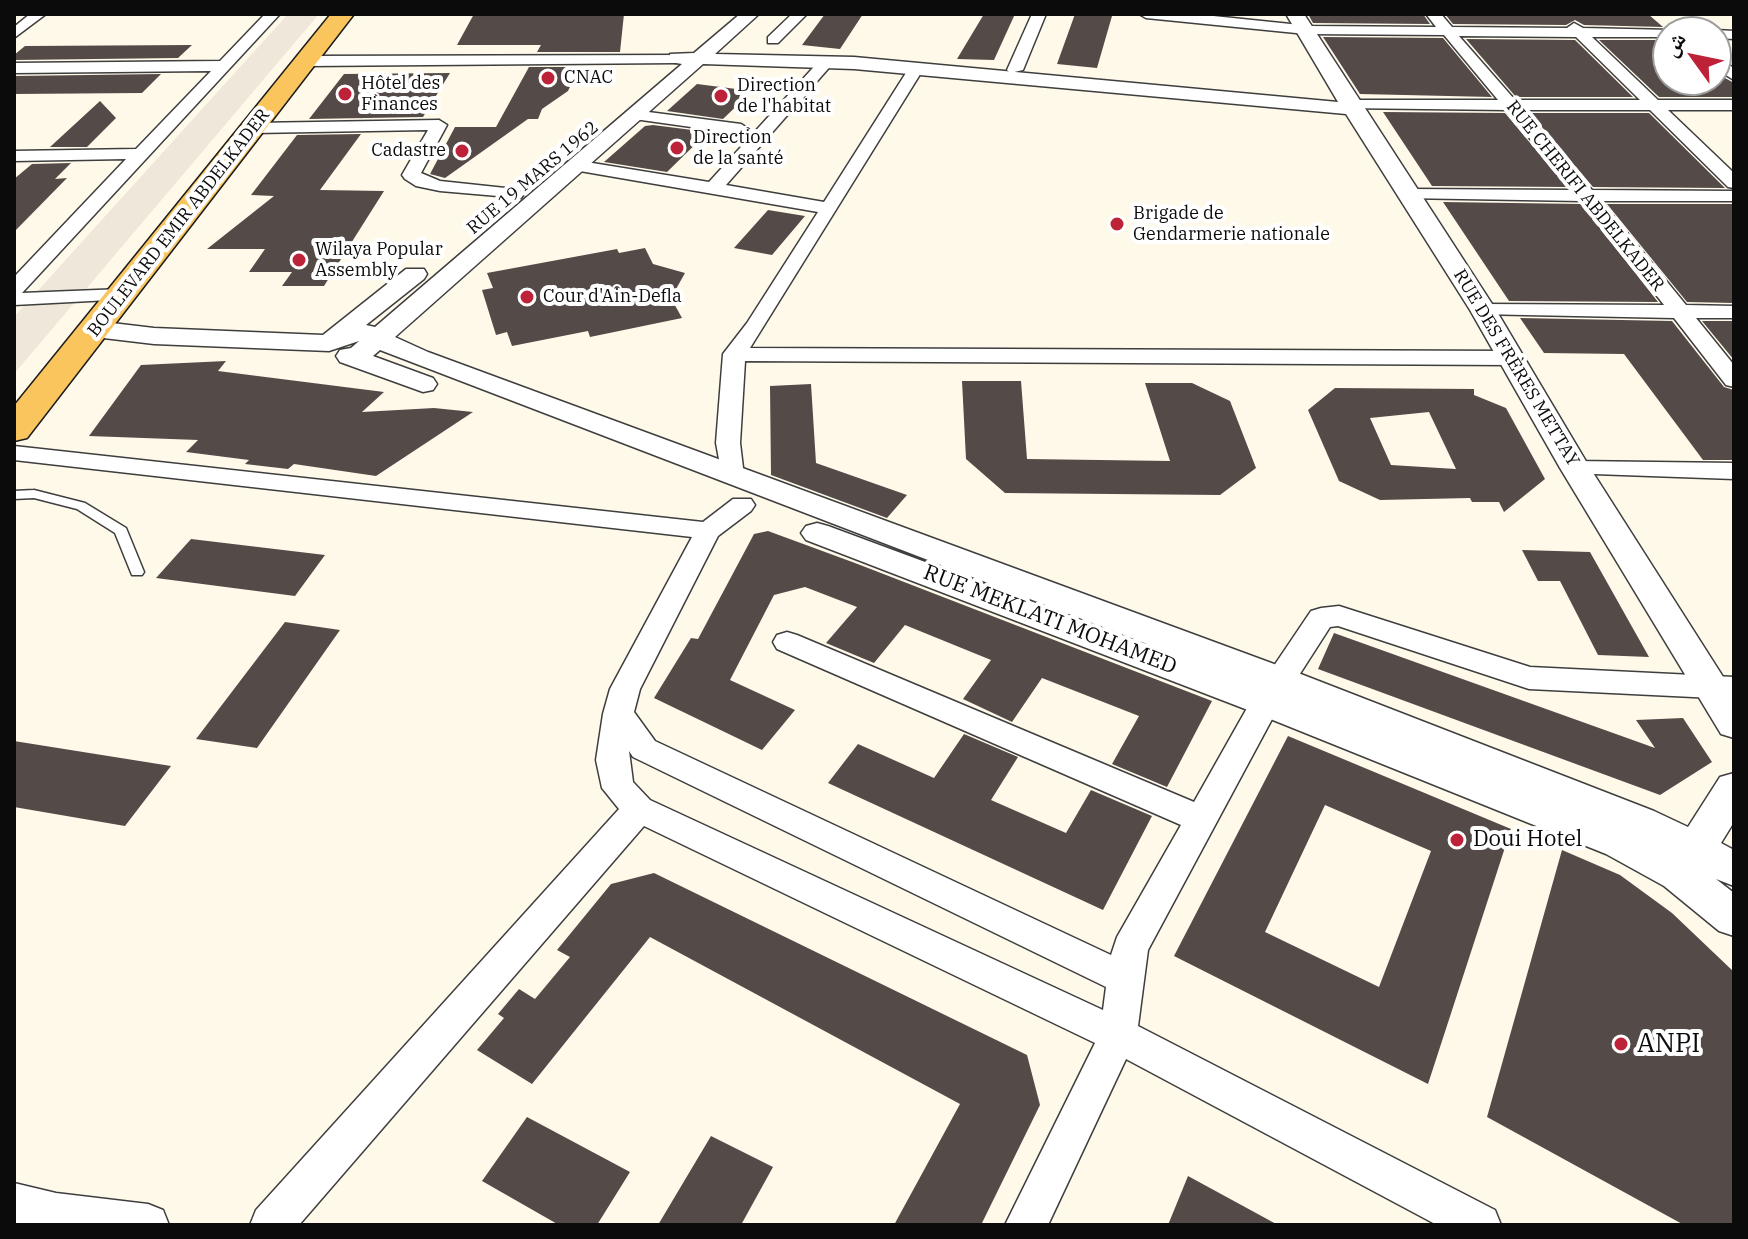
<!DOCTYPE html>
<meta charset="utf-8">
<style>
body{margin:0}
#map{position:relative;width:1748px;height:1239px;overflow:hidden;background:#fff9ea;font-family:"IBM Plex Serif","Noto Naskh Arabic",serif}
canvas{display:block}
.frame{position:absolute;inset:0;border:16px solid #0b0b0b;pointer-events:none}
.north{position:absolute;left:1652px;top:16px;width:80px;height:80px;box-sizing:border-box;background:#fff;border:2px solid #9d9d9d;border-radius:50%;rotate:303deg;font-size:22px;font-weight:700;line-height:32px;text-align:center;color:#0b0b0b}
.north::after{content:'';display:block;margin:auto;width:28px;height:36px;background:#bd2239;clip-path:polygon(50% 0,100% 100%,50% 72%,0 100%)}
</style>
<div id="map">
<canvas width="1748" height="1239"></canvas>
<div class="frame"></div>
<div class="north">ش</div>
</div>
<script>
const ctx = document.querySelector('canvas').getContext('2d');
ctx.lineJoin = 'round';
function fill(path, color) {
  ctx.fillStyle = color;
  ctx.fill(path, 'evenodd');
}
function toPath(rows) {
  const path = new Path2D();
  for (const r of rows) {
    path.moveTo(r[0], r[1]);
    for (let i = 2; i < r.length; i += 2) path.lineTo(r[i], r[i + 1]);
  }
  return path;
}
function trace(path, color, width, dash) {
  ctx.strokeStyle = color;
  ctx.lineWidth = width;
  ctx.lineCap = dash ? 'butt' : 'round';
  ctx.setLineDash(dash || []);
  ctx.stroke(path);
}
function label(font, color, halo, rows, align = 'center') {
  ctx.font = font + ' "IBM Plex Serif",serif';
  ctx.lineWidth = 8;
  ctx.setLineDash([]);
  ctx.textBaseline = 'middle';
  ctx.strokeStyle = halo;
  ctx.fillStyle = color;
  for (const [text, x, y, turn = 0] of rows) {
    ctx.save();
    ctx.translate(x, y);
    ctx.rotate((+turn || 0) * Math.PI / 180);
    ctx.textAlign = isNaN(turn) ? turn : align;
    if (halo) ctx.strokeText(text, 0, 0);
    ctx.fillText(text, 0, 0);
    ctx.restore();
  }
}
fill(toPath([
 [288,14,319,14,14,374,14,317]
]), '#eee7da');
fill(toPath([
 [474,14,624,14,620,52,537,52,541,45,457,45],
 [825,14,863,14,840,49,802,45],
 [984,14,1015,14,994,60,957,59],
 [1075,14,1112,16,1097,68,1057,64],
 [1308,14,1423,14,1430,24,1313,23],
 [1445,14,1648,14,1663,27,1584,25,1575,20,1566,25,1453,24],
 [1323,37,1443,38,1492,97,1360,94],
 [1466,39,1575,40,1633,97,1516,97],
 [1599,40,1668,40,1668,80,1716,80,1716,73,1734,83,1734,97,1659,97],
 [192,45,178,58,14,60,14,55,25,46],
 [529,67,579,67,568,91,542,109,538,119,528,119,445,178,430,174,455,127,496,127],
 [450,73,423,117,309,119,344,74],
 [161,74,142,93,14,94,14,76],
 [697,84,752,91,723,119,667,111],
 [100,101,116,118,87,147,50,147],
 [1383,112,1505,113,1567,187,1432,186],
 [1530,113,1649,113,1725,188,1593,187],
 [653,125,708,132,667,172,604,162,645,126],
 [361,134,320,190,384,191,324,286,282,286,292,272,249,272,265,249,207,249,274,196,251,195,297,135],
 [71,163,55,179,67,178,14,232,14,179,32,164],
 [1443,202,1581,204,1658,302,1509,301],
 [1607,204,1734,204,1734,303,1687,302],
 [768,210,805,216,772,255,734,248],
 [645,248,653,264,685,273,671,298,682,318,590,337,588,331,512,346,507,332,496,335,482,290,493,288,487,273,617,249,619,253],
 [1520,318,1672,321,1724,387,1734,390,1734,460,1703,460,1624,354,1544,353],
 [1702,321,1734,321,1734,360],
 [226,361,218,371,384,392,362,412,434,408,473,412,376,476,294,464,288,469,245,464,249,460,186,452,198,440,89,436,141,365],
 [962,381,1021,381,1027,459,1170,461,1145,383,1192,383,1230,401,1256,468,1220,495,1005,493,966,459],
 [811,384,816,463,907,495,887,518,771,475,770,386],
 [1335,388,1474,389,1474,395,1506,408,1545,479,1504,512,1499,502,1472,502,1470,498,1380,500,1339,481,1308,410],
 [1429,412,1456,469,1391,465,1370,418],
 [768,531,855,563,1212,701,1167,787,1112,764,1139,716,1042,678,1012,722,963,699,991,660,905,625,874,663,826,643,857,607,805,587,774,595,730,680,795,710,762,750,654,698,691,638,698,639,754,534],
 [191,539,325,555,295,596,156,578],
 [1522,550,1590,552,1649,657,1598,655,1560,581,1538,581],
 [285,622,340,630,257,748,196,739],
 [1334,633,1655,748,1636,720,1683,718,1712,762,1660,795,1318,669],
 [964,734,1018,757,991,800,1066,833,1091,790,1152,816,1103,910,828,783,858,744,934,778],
 [1288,736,1511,829,1428,1084,1174,956],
 [1325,805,1431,851,1379,987,1265,932],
 [14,741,171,766,125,826,14,807],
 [1562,850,1620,875,1672,913,1734,972,1734,1225,1684,1225,1487,1117],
 [654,873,1027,1055,1040,1105,981,1225,894,1225,960,1104,650,937,532,1084,477,1050,504,1018,498,1014,519,989,535,999,570,957,557,950,611,884],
 [527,1117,630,1172,597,1225,559,1225,482,1181],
 [711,1136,773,1167,741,1225,658,1225],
 [1188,1176,1278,1225,1168,1225]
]), '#544b48');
const service = toPath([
 [34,490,85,503,126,528,144,572,142,575,132,575,115,533,77,509,34,498,14,499,14,491,34,490]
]);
const minor = toPath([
 [30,14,46,14,14,38,14,27,30,14],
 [265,14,280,14,22,293,122,289,129,291,132,295,129,299,14,305,14,277,126,159,14,161,14,151,136,149,211,71,14,73,14,63,220,61,265,14],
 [792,14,807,14,778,43,768,43,768,37,792,14],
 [1032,14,1046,14,1023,70,1010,73,1007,70,1032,14],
 [1139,14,1194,14,1310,26,1436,27,1426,14,1441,14,1452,27,1567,28,1574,23,1583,28,1673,30,1668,32,1668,37,1592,37,1658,100,1734,100,1734,110,1668,110,1734,173,1734,188,1728,187,1650,110,1523,110,1592,190,1734,191,1734,201,1601,201,1686,305,1734,306,1734,318,1696,318,1734,365,1734,387,1726,385,1674,318,1476,314,1473,310,1483,304,1664,305,1582,201,1402,198,1402,190,1408,189,1573,190,1506,110,1343,108,1341,105,1349,100,1498,100,1444,35,1306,34,1146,18,1139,14],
 [1459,36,1576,37,1640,100,1515,100,1459,36],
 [1716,30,1734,31,1734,39,1716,38,1716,32,1710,32,1716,30],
 [681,55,681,61,676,63,307,66,299,61,307,56,681,55],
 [1716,57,1734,68,1734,80,1716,69,1716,57],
 [821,59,834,62,726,185,824,202,911,65,924,68,750,348,1512,351,1523,358,1512,365,745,361,740,443,744,476,732,484,723,481,716,443,723,354,747,323,818,212,574,170,565,165,574,160,709,182,821,59],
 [633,110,741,124,749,129,741,134,627,118,625,115,633,110],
 [439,120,447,125,421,173,440,181,515,189,524,194,521,198,440,191,416,186,405,179,402,175,428,130,254,133,246,128,254,123,439,120],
 [14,446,703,522,733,499,751,499,755,505,751,511,718,536,640,689,634,712,655,741,1111,955,1117,937,1181,825,777,649,773,642,777,635,787,632,797,635,1194,802,1255,694,1311,611,1321,608,1339,606,1530,667,1734,677,1734,699,1529,689,1338,626,1330,627,1278,708,1148,950,1138,1026,1495,1210,1501,1225,1437,1225,1126,1059,1048,1225,1005,1225,1095,1043,644,826,299,1225,250,1225,256,1210,619,809,602,788,596,760,603,714,610,689,692,537,14,460,14,446],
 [629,751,633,757,1106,987,1103,1010,650,800,633,782,629,751],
 [1575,461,1734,463,1734,479,1566,473,1563,468,1566,463,1575,461],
 [14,1183,56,1193,148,1204,163,1210,169,1225,14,1225,14,1183]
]);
const tertiary = toPath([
 [740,14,759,14,715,54,854,57,1338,102,1286,14,1304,14,1496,310,1590,468,1734,694,1734,738,1721,734,1560,468,1470,310,1346,114,854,69,703,64,395,337,428,352,1293,671,1654,811,1688,827,1720,777,1734,773,1734,822,1721,843,1734,850,1734,886,1716,879,1734,893,1734,936,1719,931,1664,886,1606,854,1253,712,806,540,801,533,806,526,817,523,828,526,1168,652,380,350,373,356,433,378,437,384,433,390,423,392,340,362,336,356,340,350,351,348,359,341,329,351,154,344,95,337,82,329,95,321,154,328,323,335,406,269,424,269,427,274,424,279,366,325,375,327,682,64,670,62,670,54,694,53,740,14]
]);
const primary = toPath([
 [331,14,354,14,27,438,14,441,14,406,331,14]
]);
trace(service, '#3e3e3e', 3);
trace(minor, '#3e3e3e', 3);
trace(tertiary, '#3e3e3e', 3);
trace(primary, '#1c1c1c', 3);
fill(service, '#fff');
fill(minor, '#fff');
fill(tertiary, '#fff');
fill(primary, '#fbc55e');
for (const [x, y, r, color] of [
 [548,78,8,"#bd2239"],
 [345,94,8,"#bd2239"],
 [721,96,8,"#bd2239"],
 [677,148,8,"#bd2239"],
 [462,151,8,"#bd2239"],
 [1117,224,8,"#bd2239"],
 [299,260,8,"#bd2239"],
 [527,297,8,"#bd2239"],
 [1457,840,8,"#bd2239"],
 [1621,1044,8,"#bd2239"]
]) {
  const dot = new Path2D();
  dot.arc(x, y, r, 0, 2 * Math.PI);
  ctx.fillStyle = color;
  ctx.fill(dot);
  trace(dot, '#fff', 3);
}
label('18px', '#0b0b0b', '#fff', [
 ["CNAC",564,78],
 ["Hôtel des",361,84],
 ["Finances",361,105],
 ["Direction",737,86],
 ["de l'habitat",737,107],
 ["Direction",693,138],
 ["de la santé",693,159],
 ["Cadastre",446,151,"right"],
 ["Brigade de",1133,214],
 ["Gendarmerie nationale",1133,235],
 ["Wilaya Popular",315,250],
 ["Assembly",315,271],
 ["Cour d'Ain-Defla",543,297]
], 'left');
label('18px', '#0b0b0b', '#fff', [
 ["RUE 19 MARS 1962",533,178,-40],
 ["RUE CHERIFI ABDELKADER",1585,196,51],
 ["BOULEVARD EMIR ABDELKADER",179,223,-52],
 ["RUE DES FRÈRES METTAY",1516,368,59]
]);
label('22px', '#0b0b0b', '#fff', [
 ["RUE MEKLATI MOHAMED",1050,620,21]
]);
label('22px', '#0b0b0b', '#fff', [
 ["Doui Hotel",1473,840]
], 'left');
label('26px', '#0b0b0b', '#fff', [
 ["ANPI",1637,1044]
], 'left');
</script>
